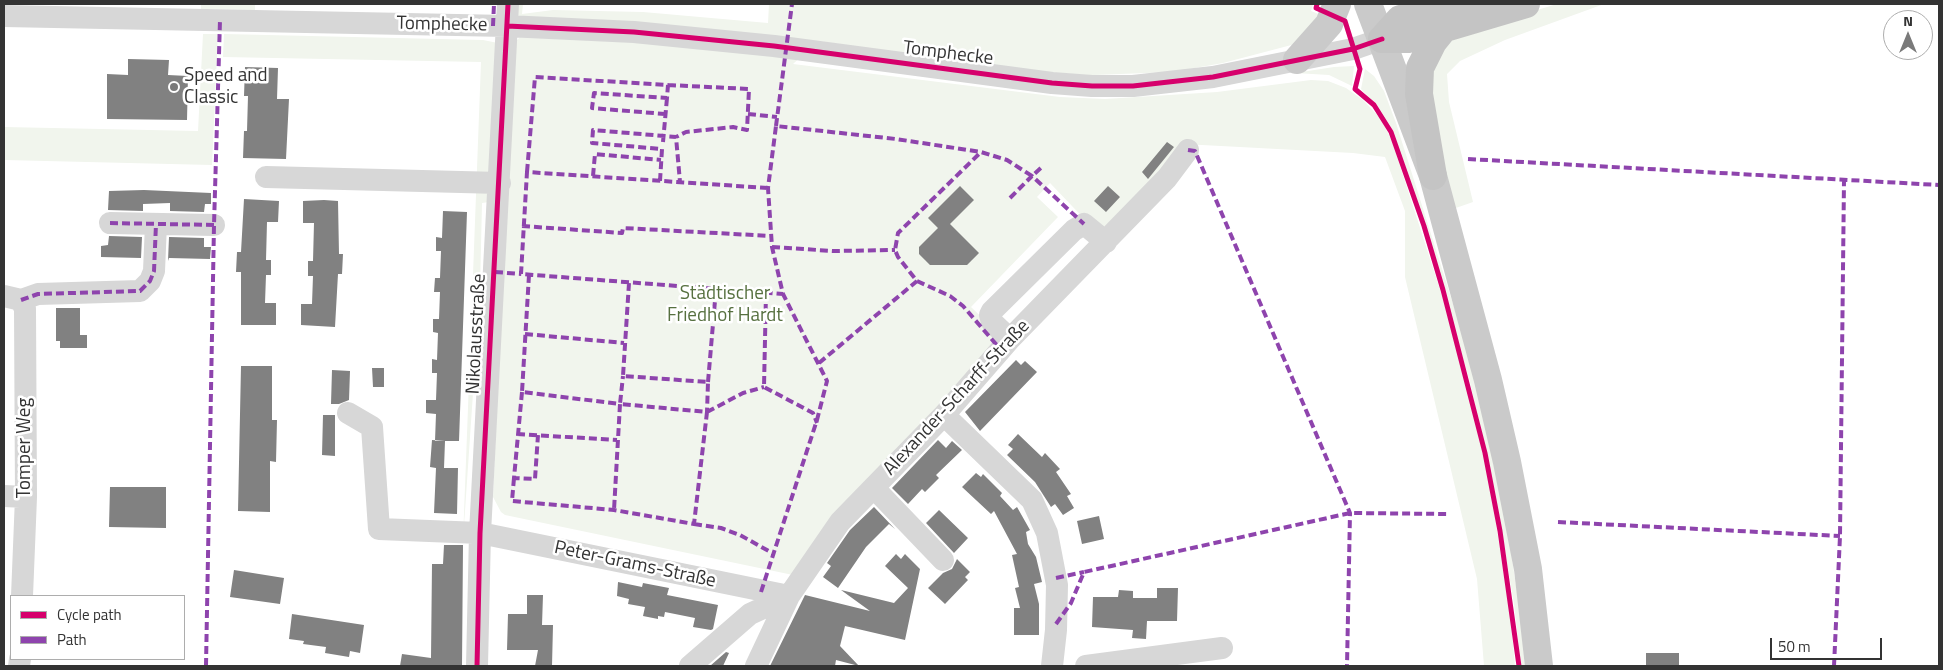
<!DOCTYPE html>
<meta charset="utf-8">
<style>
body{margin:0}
#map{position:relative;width:1943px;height:670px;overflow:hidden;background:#fff;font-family:"Titillium Web",sans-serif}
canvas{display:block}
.frame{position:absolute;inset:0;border:5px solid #333;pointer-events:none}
.legend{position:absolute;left:10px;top:595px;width:175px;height:65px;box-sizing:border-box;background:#fff;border:1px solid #adadad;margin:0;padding:6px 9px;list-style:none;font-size:15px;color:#333}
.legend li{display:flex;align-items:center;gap:10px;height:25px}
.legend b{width:25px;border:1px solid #adadad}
.north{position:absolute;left:1883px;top:10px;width:50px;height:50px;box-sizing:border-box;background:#fff;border:1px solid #adadad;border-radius:50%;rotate:0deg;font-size:14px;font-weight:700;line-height:20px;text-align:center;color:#333}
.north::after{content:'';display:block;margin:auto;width:18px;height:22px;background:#7a7a7a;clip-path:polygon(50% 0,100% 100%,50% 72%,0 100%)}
.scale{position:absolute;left:1770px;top:638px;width:112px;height:22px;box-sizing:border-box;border:2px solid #333;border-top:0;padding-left:6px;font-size:15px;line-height:18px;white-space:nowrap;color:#333;-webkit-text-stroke:4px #fff;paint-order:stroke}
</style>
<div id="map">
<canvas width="1943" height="670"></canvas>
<div class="frame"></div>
<ul class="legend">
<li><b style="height:6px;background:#d6006c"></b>Cycle path</li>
<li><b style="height:6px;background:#8e44ad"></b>Path</li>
</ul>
<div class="north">N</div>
<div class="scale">50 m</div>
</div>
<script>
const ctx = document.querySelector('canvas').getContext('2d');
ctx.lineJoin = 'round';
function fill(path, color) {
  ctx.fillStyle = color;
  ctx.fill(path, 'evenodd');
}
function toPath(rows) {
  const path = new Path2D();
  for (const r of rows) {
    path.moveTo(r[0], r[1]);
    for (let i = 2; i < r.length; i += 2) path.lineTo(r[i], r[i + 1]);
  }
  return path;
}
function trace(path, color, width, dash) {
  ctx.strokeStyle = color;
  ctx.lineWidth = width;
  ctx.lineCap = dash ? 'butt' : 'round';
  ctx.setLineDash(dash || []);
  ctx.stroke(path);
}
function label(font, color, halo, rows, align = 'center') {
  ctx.font = font + ' "Titillium Web",sans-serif';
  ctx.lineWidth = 5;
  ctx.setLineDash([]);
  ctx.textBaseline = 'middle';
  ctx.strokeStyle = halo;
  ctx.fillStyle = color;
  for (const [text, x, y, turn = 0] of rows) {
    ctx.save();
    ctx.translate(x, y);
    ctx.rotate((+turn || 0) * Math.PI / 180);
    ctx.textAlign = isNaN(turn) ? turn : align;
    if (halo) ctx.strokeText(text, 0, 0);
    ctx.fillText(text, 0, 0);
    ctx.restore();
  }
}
fill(toPath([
 [201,4,255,4,255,10,201,9],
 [513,4,523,4,522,14,553,10,643,12,768,23,769,4,1313,4,1311,11,1326,17,1299,43,1223,63,1172,72,1068,76,818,41,793,64,1060,97,1105,99,1217,92,1311,80,1328,81,1346,88,1363,100,1381,119,1392,141,1443,299,1476,424,1490,484,1511,622,1515,666,1484,666,1477,579,1405,277,1405,211,1385,157,1353,153,1183,144,1159,174,1104,230,1093,228,1050,183,1037,197,1058,217,971,307,1002,337,793,575,505,515,501,512,493,497,513,44,522,35],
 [1557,4,1604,4,1505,40,1460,61,1447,74,1449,102,1473,202,1453,209,1438,160,1427,65,1451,36],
 [203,34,218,34,212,165,4,160,4,127,198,131],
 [224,34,483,40,498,43,489,202,482,203,480,290,463,540,481,62,223,57],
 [1354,66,1352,86,1329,75,1295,73,1334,67],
 [1365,69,1374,76,1384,91,1396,123,1472,364,1507,526,1520,612,1525,666,1521,666,1514,604,1501,527,1470,382,1412,185,1391,127,1379,108,1361,89]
]), '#f1f5ed');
fill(toPath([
 [128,59,169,60,168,75,188,76,187,120,107,119,107,74,128,75],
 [245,67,278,68,277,99,289,99,286,159,243,158,244,131,247,131,248,96,244,96],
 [1167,142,1174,147,1148,179,1142,172],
 [960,186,974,200,950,224,979,253,967,265,930,265,919,254,919,247,938,228,928,218],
 [1108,186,1120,197,1106,212,1094,201],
 [144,190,211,193,211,204,205,204,204,212,170,211,170,203,143,204,143,211,108,210,109,191],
 [244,199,279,201,278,222,267,222,266,260,271,260,271,275,266,275,265,303,276,303,276,325,241,325,241,272,236,272,237,252,241,252],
 [324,200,338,201,339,254,343,254,342,274,338,274,335,327,301,325,301,304,312,304,313,276,308,276,308,261,313,261,314,223,303,223,303,201],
 [443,211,467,212,459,441,435,441,436,414,426,413,426,400,436,400,437,373,432,373,432,359,437,360,438,333,433,332,433,319,439,319,440,292,434,292,435,278,440,278,441,251,436,251,436,237,442,238],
 [109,236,142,237,141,258,101,257,101,246,108,245],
 [169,237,204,238,204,247,211,247,210,259,169,258,168,261],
 [56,308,80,308,80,335,87,335,87,348,60,348,60,341,56,341],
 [1016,360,1021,365,1025,361,1037,372,980,431,965,412],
 [241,366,272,366,272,420,277,420,276,462,270,461,270,512,238,511],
 [372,368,384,368,384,387,373,387],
 [332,370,350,371,349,400,339,404,331,404],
 [323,415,335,415,335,456,322,455],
 [1018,434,1042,457,1045,453,1060,469,1056,472,1071,494,1067,496,1074,508,1063,515,1055,504,1051,507,1035,482,1007,455,1013,449,1008,445],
 [432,440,445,441,444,468,458,468,457,514,434,513,436,468,430,467],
 [938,440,946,448,952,441,962,450,936,475,939,478,925,492,922,489,908,504,892,488],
 [976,473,981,477,983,474,1002,493,1000,496,1013,510,1017,507,1030,530,1026,532,1028,544,1036,557,1042,582,1034,584,1039,604,1039,635,1014,635,1014,608,1020,608,1015,588,1019,587,1012,555,1017,554,994,511,991,514,962,487],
 [110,487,166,487,166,528,109,527],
 [874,507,895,529,889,524,866,547,838,588,823,577,831,566,827,563,850,530],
 [939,510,968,538,954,553,926,523],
 [1099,516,1104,539,1082,544,1077,521],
 [444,545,463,545,462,666,400,666,402,654,431,658,432,564,443,564],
 [896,554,901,559,905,554,920,569,905,640,845,626,840,646,859,666,836,660,835,666,770,666,805,595,870,611,841,590,894,603,908,588,885,566],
 [957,559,970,572,965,577,968,580,945,604,928,588,943,573,952,569],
 [234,570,284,578,280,604,230,597],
 [618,582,642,587,643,583,669,588,667,595,718,605,713,629,711,630,693,627,695,618,665,612,664,617,658,616,658,619,643,616,645,607,628,604,629,599,617,596],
 [1157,588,1178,588,1177,621,1147,621,1146,639,1132,638,1133,630,1092,627,1093,597,1118,597,1119,590,1133,591,1133,598,1157,598],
 [527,595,543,595,542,625,553,625,552,666,535,666,538,650,507,650,508,614,527,614],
 [292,614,364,625,360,653,350,651,349,657,325,653,326,647,303,644,304,641,289,639],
 [726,652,729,653,723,666,710,666],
 [1646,653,1679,653,1679,666,1646,666]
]), '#818181');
trace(toPath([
 [4,16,507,26,634,32,774,46,1052,83,1092,86,1133,86,1213,77,1353,49,1382,39],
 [266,177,500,183],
 [110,223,214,225],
 [4,296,21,300,25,309,26,497,22,596],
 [21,300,38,294,140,291,150,281,154,271,156,224],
 [1010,339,992,322,990,315,992,311,1074,230,1084,224,1106,242],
 [348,413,372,427,379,529,480,533,789,596],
 [944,415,1032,500,1047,533,1057,585,1056,630,1052,666],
 [874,488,943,560],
 [4,496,26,497],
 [19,666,20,659],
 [477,666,480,533,508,4],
 [690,666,750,614,789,596],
 [756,666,789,596,840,522,944,415,1010,339,1167,178,1188,150],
 [1086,666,1222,648]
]), '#d7d7d7', 22);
trace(toPath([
 [1368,4,1433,176,1488,380,1507,462,1528,569,1539,666],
 [1297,60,1329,24,1337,4]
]), '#cacaca', 28);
trace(toPath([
 [1382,39,1408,39,1526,4],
 [1382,39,1400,19,1462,4],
 [1433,176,1419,94,1420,68,1433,42,1445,27]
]), '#c4c4c4', 28);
trace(toPath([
 [493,26,494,4],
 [668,85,749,89,747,130,733,127,686,132,676,137],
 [748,114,777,117],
 [776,126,792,4],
 [663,142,667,98],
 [1188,150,1195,151,1350,513,1347,666],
 [1468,159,1939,185],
 [527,172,535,77,668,85,667,98,594,93,592,108,665,114],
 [593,176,595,154,661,160],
 [660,181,662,149,592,143,593,130,676,137,680,182],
 [768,188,527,172,521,274,783,294],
 [1010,198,1032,176,1084,224],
 [110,223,214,225],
 [522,226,622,233,623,228,771,236],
 [772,247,833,251,895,250],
 [495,272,521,274],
 [529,275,522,392,620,404,614,510],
 [917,281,950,296,963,306,1001,350],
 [629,283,623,376,708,382,707,412],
 [766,292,764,387,813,413,817,423],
 [21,300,38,294,140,291,150,281,154,271,156,224],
 [525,334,624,343],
 [819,363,917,281,898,257,895,250,898,233,981,152],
 [708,382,716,289],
 [522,392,514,478,535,479,538,435],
 [707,412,743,393,764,387],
 [517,434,617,440],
 [514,478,512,501,614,510,694,524,707,412,620,404,623,376],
 [1558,522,1840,536],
 [694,524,721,528,740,535,774,554],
 [1056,578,1084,572],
 [761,592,817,420,827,381,783,294,772,247,768,188,776,126,896,139,981,152,1007,160,1032,176,1043,166],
 [1056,624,1071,603,1084,572,1350,513,1447,514],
 [206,666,214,225,220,20],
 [1834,666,1840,536,1844,180]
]), '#8e44ad', 4, [8, 4]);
trace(toPath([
 [1317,4,1316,8,1345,21,1360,69,1355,89,1374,105,1391,132,1424,226,1443,290,1485,453,1500,531,1519,666],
 [507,26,634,32,774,46,1052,83,1092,86,1133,86,1213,77,1353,49,1382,39],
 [477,666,480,533,508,4]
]), '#d6006c', 5);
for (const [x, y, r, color] of [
 [174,87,5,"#7a7a7a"]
]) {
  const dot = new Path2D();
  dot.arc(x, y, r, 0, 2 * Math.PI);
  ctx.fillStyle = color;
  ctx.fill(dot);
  trace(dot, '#fff', 2);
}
label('19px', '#333', '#fff', [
 ["Tomphecke",442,25,1],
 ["Tomphecke",948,54,7],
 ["Nikolausstraße",477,334,-87],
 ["Alexander-Scharff-Straße",957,398,-47],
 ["Tomper Weg",25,448,-90],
 ["Peter-Grams-Straße",635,565,12]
]);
label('19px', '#333', '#fff', [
 ["Speed and",184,76],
 ["Classic",184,98]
], 'left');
label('19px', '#56703f', '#fff', [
 ["Städtischer",725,294],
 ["Friedhof Hardt",725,316]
]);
</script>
